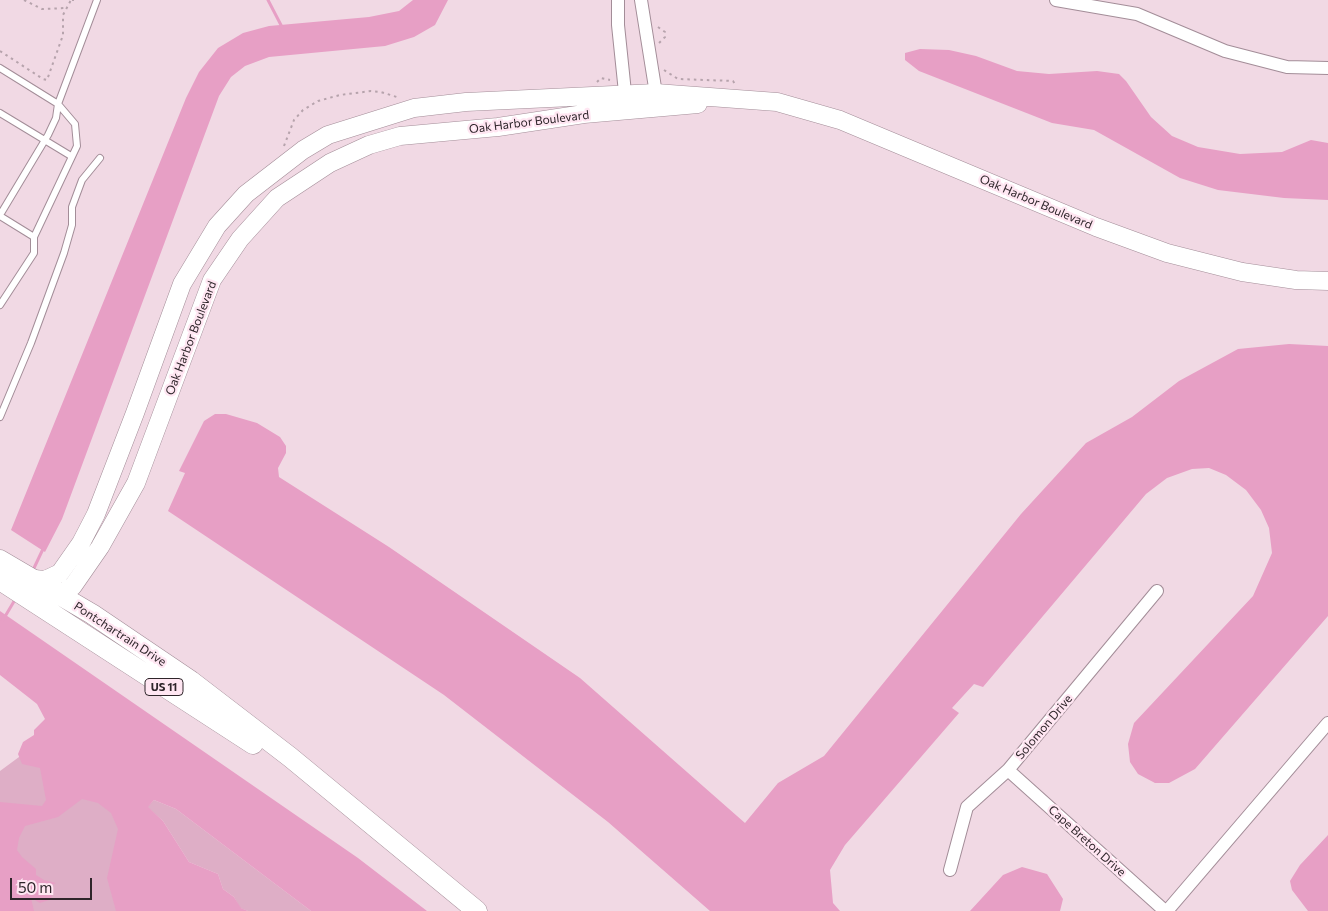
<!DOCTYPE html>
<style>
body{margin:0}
#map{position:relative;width:1328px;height:911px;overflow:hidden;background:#f1d9e4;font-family:Commissioner,sans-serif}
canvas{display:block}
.scale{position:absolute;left:10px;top:878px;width:82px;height:22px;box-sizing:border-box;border:2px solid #2e252a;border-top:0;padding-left:6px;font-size:15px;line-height:18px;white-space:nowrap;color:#2e252a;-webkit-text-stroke:4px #ffe6f2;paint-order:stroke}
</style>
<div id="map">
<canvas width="1328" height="911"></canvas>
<div class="scale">50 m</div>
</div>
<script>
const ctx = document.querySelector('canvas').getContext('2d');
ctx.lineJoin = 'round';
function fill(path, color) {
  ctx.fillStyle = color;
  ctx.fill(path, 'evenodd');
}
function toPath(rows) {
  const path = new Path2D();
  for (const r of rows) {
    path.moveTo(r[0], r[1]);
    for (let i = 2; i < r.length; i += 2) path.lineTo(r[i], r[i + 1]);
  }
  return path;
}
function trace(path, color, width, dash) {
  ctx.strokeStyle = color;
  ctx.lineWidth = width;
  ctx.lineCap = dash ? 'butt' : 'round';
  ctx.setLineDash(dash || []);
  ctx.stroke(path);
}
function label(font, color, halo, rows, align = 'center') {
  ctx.font = font + ' Commissioner,sans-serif';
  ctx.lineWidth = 4.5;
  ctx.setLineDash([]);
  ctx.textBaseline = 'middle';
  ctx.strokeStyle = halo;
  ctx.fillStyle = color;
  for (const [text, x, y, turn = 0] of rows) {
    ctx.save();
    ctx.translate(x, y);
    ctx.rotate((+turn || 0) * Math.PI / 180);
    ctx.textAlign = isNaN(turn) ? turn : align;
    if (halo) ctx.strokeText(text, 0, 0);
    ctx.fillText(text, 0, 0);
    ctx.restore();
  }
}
fill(toPath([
 [68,721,109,795,146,911,0,911,0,771],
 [154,800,176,809,311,911,248,911,240,908,234,897,223,889,218,874,189,862,163,821,147,807]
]), '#deaec6');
fill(toPath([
 [413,0,448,0,435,25,414,37,385,46,269,57,245,66,231,77,219,96,62,519,45,552,11,530,186,98,199,72,218,48,243,33,269,26,369,17,399,11],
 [920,49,949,50,976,56,1017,71,1049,74,1097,71,1119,74,1126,81,1151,117,1172,136,1198,147,1240,154,1282,152,1311,140,1328,143,1328,200,1284,198,1218,190,1180,178,1094,130,1052,123,919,71,905,60,905,53],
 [1289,344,1328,346,1328,616,1195,769,1169,783,1155,783,1138,774,1130,762,1128,744,1134,723,1253,596,1272,553,1269,528,1261,510,1246,490,1226,475,1209,468,1192,469,1167,478,1146,494,983,687,974,684,952,708,959,713,845,845,830,870,833,903,840,911,710,911,608,822,444,695,168,511,185,473,179,471,204,421,215,414,226,414,257,423,280,437,286,446,286,453,278,468,279,477,389,547,580,678,745,823,778,783,824,756,1021,514,1086,443,1132,417,1179,381,1238,349],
 [0,611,358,858,427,911,311,911,176,809,154,800,148,807,163,821,189,862,218,874,223,889,234,897,241,908,248,911,116,911,107,878,118,829,111,813,98,803,82,799,58,817,25,826,19,838,17,850,22,857,36,869,36,875,44,880,56,883,50,886,52,899,40,903,31,898,34,911,0,911,0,802,42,806,46,800,40,768,22,764,18,754,23,742,34,735,34,730,45,719,37,704,0,675],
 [1328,835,1328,911,1308,911,1292,890,1290,881,1300,865],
 [1022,867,1047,874,1063,899,1060,911,970,911,1003,875]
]), '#e79fc5');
trace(toPath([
 [268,0,282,27],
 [34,568,43,549],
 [0,625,16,598]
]), '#e79fc5', 3);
const lane = toPath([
 [0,68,58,104,56,118,48,135,0,215],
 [0,113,71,156],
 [0,216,34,237],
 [0,305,34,253,34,237,77,146,75,124,58,104,97,0],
 [0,417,31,343,64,253,72,225,72,207,82,180,100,158]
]);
const street = toPath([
 [618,0,618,25,626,102],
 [641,0,657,100],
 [1056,0,1137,14,1225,51,1287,67,1328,68],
 [1008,770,1165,911],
 [950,870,967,807,1008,770,1157,591],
 [1167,911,1328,723]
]);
const secondary = toPath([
 [34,579,45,580,60,573,81,543,96,514,135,413,182,284,217,226,246,194,303,150,328,135,414,108,466,102,656,93,777,102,840,120,1096,227,1167,253,1242,272,1296,280,1328,281],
 [46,595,65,591,73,586,100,547,136,483,212,280,240,239,277,198,330,163,369,145,400,136,498,127,584,114,698,104]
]);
const primary = toPath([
 [0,560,92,614,191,681,290,757,477,911],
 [0,580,253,744]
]);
trace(lane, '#a38d98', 8);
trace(street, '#a38d98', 14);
trace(secondary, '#a38d98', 19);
trace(primary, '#a38d98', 21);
trace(toPath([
 [24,0,42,9,66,8],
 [72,0,74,0],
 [658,27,665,32,665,37,659,43],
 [0,51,43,79,47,80,63,35,63,15,71,0],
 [664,70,678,79,733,81,735,84],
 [597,82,601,78,610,80],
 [284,146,294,120,303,110,318,101,340,95,371,91,381,92,400,98]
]), '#b6a3ac', 2, [2.5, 4]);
trace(lane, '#fff', 6);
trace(street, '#fff', 12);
trace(secondary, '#fff', 18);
trace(primary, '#fff', 20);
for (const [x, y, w] of [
 [164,687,38]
]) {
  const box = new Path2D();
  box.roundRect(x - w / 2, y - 8.5, w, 17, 4);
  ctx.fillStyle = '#ffe6f2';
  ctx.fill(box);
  trace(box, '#2e252a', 1);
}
label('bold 11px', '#2e252a', null, [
 ["US 11",164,687]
]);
label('12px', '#2e252a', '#ffe6f2', [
 ["Oak Harbor Boulevard",529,122,-7],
 ["Oak Harbor Boulevard",1036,202,23],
 ["Oak Harbor Boulevard",191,338,-69],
 ["Pontchartrain Drive",120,634,33],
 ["Solomon Drive",1044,727,-50],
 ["Cape Breton Drive",1087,841,42]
]);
</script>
